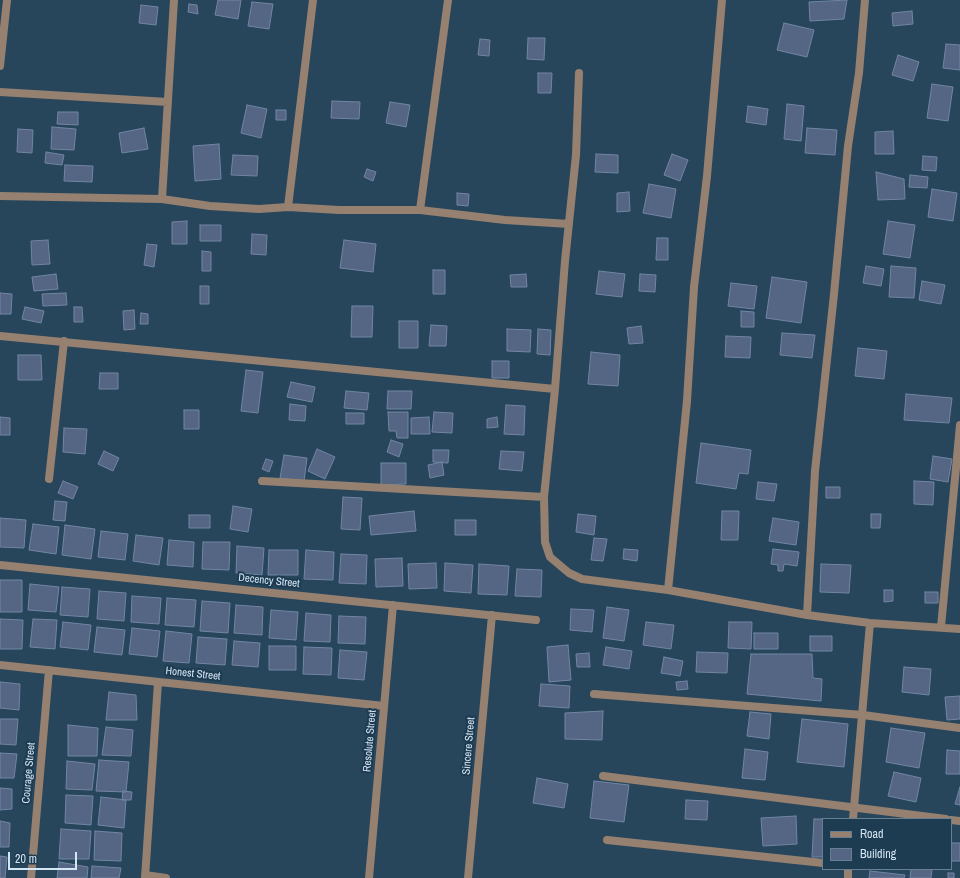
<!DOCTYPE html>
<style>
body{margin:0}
#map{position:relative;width:960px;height:878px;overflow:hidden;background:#27465c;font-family:"Archivo Narrow",sans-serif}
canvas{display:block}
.legend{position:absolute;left:822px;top:818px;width:130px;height:52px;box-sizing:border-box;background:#1d3b51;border:1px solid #667f92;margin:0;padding:5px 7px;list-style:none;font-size:12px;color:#d4e5f3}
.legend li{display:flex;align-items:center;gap:8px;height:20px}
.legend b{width:20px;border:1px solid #667f92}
.scale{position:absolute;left:8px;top:852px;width:69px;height:18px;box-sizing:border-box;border:2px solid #d4e5f3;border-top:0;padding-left:5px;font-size:12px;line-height:14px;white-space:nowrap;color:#d4e5f3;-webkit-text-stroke:3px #1d3b51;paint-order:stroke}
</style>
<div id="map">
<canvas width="960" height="878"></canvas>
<ul class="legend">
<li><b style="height:5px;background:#968170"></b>Road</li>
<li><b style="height:11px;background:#546684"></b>Building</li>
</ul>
<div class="scale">20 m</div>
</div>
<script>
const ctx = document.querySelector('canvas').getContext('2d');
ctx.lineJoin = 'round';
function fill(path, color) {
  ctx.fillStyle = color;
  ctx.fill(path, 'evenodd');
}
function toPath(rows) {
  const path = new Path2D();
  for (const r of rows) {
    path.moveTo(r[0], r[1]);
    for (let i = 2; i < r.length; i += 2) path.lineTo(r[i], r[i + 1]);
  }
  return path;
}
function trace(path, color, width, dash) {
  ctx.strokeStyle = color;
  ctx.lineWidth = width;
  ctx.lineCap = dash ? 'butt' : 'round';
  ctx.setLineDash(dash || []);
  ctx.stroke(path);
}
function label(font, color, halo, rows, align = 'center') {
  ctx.font = font + ' "Archivo Narrow",sans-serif';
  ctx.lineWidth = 4;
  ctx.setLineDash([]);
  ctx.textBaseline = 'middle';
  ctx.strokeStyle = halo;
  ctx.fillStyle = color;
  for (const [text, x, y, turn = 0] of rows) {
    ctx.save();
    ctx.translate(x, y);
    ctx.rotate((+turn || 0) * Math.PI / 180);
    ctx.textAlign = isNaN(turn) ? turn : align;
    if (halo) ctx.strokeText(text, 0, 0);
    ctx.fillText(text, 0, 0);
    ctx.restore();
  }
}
const building = toPath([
 [218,0,241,0,238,19,215,15,218,0],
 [847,0,844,19,810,21,809,2,847,0],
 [252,2,273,4,269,29,248,26,252,2],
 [189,4,197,5,198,14,188,12,189,4],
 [141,5,158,7,156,25,139,23,141,5],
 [912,11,913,24,893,26,892,13,912,11],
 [784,23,814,30,807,57,777,50,784,23],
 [528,38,545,38,544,60,527,59,528,38],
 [480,39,490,40,489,56,478,55,480,39],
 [946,44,960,45,960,70,943,68,946,44],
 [898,55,919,62,913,81,892,75,898,55],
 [538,73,552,73,551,93,538,93,538,73],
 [932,84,953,87,948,121,927,118,932,84],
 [332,101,360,102,359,119,331,118,332,101],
 [390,102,410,105,406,127,386,123,390,102],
 [787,104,804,106,801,141,784,139,787,104],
 [247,105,267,109,261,138,241,133,247,105],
 [748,106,768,109,766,125,746,122,748,106],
 [276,110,286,110,286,120,276,120,276,110],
 [58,112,78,112,78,125,57,124,58,112],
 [52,127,76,129,74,150,51,149,52,127],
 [144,128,148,149,122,153,119,133,144,128],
 [807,128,837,130,835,155,805,153,807,128],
 [18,129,33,130,32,153,17,152,18,129],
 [893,131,894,154,875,154,875,132,893,131],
 [219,144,221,179,195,181,193,146,219,144],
 [46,152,64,155,62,165,45,163,46,152],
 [596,154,618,155,618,173,595,172,596,154],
 [672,154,688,160,680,181,664,175,672,154],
 [233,155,258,156,257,176,231,175,233,155],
 [923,156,937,157,936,171,922,170,923,156],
 [65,165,93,166,92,182,64,181,65,165],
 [367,169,376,172,373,181,364,177,367,169],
 [876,172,904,179,905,199,878,200,876,172],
 [910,175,928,177,927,188,909,187,910,175],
 [649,184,676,189,671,218,643,213,649,184],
 [932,189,957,193,953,221,928,217,932,189],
 [629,192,630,211,617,212,617,193,629,192],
 [457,193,469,194,468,206,457,205,457,193],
 [187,221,187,244,172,244,172,222,187,221],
 [888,221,915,225,910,258,883,254,888,221],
 [200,225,221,225,221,241,200,241,200,225],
 [252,234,267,235,266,255,251,254,252,234],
 [657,238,668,238,668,260,656,260,657,238],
 [48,240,50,264,32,265,31,241,48,240],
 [344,240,376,244,373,272,340,268,344,240],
 [147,244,157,245,154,267,144,265,147,244],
 [202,251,211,252,211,271,202,271,202,251],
 [866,266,884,269,881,286,863,283,866,266],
 [891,266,916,268,914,298,889,297,891,266],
 [433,270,445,270,445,294,433,294,433,270],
 [599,271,625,274,622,297,596,294,599,271],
 [56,274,58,289,34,291,32,277,56,274],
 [526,274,527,287,511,287,510,275,526,274],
 [640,274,656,275,655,292,639,291,640,274],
 [772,277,807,282,801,323,766,318,772,277],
 [922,281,945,285,941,304,919,300,922,281],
 [731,283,757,286,754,309,728,306,731,283],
 [200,286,209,286,209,304,200,304,200,286],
 [0,293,12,294,11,314,0,314,0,293],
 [66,293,67,305,43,306,42,294,66,293],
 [352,306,373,306,372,337,351,337,352,306],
 [25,307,44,311,41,323,22,319,25,307],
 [74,307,82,307,83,322,74,322,74,307],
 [134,310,135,329,124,330,123,311,134,310],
 [741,311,754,312,754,327,741,327,741,311],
 [141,313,148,314,148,324,140,324,141,313],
 [399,321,418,321,418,348,399,348,399,321],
 [431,325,447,326,446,346,429,346,431,325],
 [641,326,643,343,629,344,627,328,641,326],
 [507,329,531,330,530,352,507,351,507,329],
 [538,329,551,330,550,355,537,354,538,329],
 [782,333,815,335,812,358,780,355,782,333],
 [726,336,751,337,750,358,725,357,726,336],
 [858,348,887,351,884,379,855,376,858,348],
 [591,352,620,355,618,386,588,384,591,352],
 [18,355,41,355,42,380,18,380,18,355],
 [492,361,509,361,509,378,492,378,492,361],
 [246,370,263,372,258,413,241,411,246,370],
 [100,373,118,373,118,389,99,389,100,373],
 [291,382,315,387,312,402,287,397,291,382],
 [346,391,369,393,367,410,344,408,346,391],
 [388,391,412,391,411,409,387,409,388,391],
 [906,394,952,398,949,423,904,420,906,394],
 [290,404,306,406,305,421,289,420,290,404],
 [506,405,525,406,524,435,504,434,506,405],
 [184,410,199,410,199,429,184,429,184,410],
 [388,412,408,412,408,438,397,438,396,431,389,431,388,412],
 [434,412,453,413,452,433,432,432,434,412],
 [346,413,364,413,364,424,346,424,346,413],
 [0,417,10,418,10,435,0,435,0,417],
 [429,417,430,434,411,434,411,418,429,417],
 [497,417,498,427,487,428,487,419,497,417],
 [64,428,87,429,85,454,63,452,64,428],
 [391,440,403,444,399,457,387,452,391,440],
 [701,443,751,450,748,474,739,473,736,489,696,483,701,443],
 [317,449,335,457,325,479,308,471,317,449],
 [433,450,449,450,448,463,433,462,433,450],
 [104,451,119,458,113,471,98,464,104,451],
 [501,451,524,452,522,471,499,469,501,451],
 [284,455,307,458,304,481,280,478,284,455],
 [933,456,952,459,948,482,930,479,933,456],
 [266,459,273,461,269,472,262,469,266,459],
 [442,462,444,475,430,478,428,465,442,462],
 [381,463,406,463,406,484,381,485,381,463],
 [63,481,78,487,73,499,58,493,63,481],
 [914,481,934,482,933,505,914,504,914,481],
 [758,482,777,484,774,501,756,499,758,482],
 [826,487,840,487,840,498,826,498,826,487],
 [343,497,362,498,360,530,341,529,343,497],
 [55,501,67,502,65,521,53,520,55,501],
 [233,506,252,509,248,532,230,529,233,506],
 [414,511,416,531,371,535,369,516,414,511],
 [722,511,739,511,738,540,721,540,722,511],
 [578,514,596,516,594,535,576,532,578,514],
 [871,514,881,514,880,528,871,528,871,514],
 [189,515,210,515,210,528,189,528,189,515],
 [0,518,26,520,24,548,0,547,0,518],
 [773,518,799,522,796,545,769,541,773,518],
 [455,520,476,520,476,535,455,535,455,520],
 [33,524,59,527,56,554,29,550,33,524],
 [65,525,95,529,91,559,62,555,65,525],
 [101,531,128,534,125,560,98,557,101,531],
 [136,535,163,538,159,565,133,561,136,535],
 [594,538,607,539,603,561,591,560,594,538],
 [169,540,194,542,193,567,167,565,169,540],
 [203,542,230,542,229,570,202,569,203,542],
 [237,546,264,548,262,575,236,573,237,546],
 [624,549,638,550,637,561,623,559,624,549],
 [773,549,799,552,797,566,784,564,783,571,778,571,778,565,771,564,773,549],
 [269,550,298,550,298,575,268,575,269,550],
 [306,550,334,552,333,580,304,579,306,550],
 [341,554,367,555,366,584,339,583,341,554],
 [402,558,403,586,376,587,375,559,402,558],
 [436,563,437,588,409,589,408,564,436,563],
 [445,563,473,565,471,593,444,591,445,563],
 [479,564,509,566,507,595,478,594,479,564],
 [821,564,851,565,849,593,820,592,821,564],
 [517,569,542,570,541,597,515,596,517,569],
 [0,580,22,580,22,612,0,612,0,580],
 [30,584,59,587,56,612,28,610,30,584],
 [62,587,90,589,88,617,60,615,62,587],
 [884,590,893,590,893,601,884,602,884,590],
 [99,591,126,593,124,621,97,619,99,591],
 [925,592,938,592,938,603,925,603,925,592],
 [132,596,161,598,159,624,131,622,132,596],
 [167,598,196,600,194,627,165,625,167,598],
 [202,601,230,603,228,633,200,631,202,601],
 [236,605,263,607,262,635,234,633,236,605],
 [607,607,629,610,624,641,603,638,607,607],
 [571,609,594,610,592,632,570,630,571,609],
 [271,610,298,612,296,640,269,638,271,610],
 [306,613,331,615,330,642,304,641,306,613],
 [339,616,366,617,365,644,338,643,339,616],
 [0,619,23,620,22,649,0,649,0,619],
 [33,619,57,620,55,649,30,647,33,619],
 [63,622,91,625,88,650,60,647,63,622],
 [646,622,674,625,671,649,643,645,646,622],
 [729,622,752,622,751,649,728,648,729,622],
 [97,627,125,630,122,655,94,652,97,627],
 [132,628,160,631,157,657,129,654,132,628],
 [166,631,192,634,189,663,163,661,166,631],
 [754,633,778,633,778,649,754,649,754,633],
 [810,636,832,636,832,651,810,651,810,636],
 [198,637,227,639,225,665,196,663,198,637],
 [234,641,260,643,258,667,232,665,234,641],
 [568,645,571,680,549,682,547,647,568,645],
 [269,646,296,646,296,670,269,670,269,646],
 [304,647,332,648,331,675,303,674,304,647],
 [606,647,632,651,629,669,603,665,606,647],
 [340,650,367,652,364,680,338,678,340,650],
 [697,652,728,653,727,673,696,672,697,652],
 [589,653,590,667,577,667,576,654,589,653],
 [751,654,812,654,813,678,822,679,821,701,747,694,751,654],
 [664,657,683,661,680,676,661,673,664,657],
 [904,667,931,669,929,695,902,692,904,667],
 [687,681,688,689,677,690,676,682,687,681],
 [0,682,20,684,19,710,0,708,0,682],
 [541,684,570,686,569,708,539,706,541,684],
 [109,692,136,695,137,720,106,720,109,692],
 [960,696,960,719,947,720,945,697,960,696],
 [603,711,602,740,565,739,565,713,603,711],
 [750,712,771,714,769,739,747,736,750,712],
 [0,719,18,719,16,745,0,744,0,719],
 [802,719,848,724,844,767,797,762,802,719],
 [68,725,98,728,97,756,68,756,68,725],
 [106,727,133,730,131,756,102,755,106,727],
 [891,728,925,733,919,768,886,762,891,728],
 [745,749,768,752,765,780,742,778,745,749],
 [947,750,960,751,960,774,946,774,947,750],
 [0,753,17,754,14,778,0,778,0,753],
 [99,760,129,762,126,792,96,791,99,760],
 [67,761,95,764,92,790,66,789,67,761],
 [894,772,921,778,916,802,888,796,894,772],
 [537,778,568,784,564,808,533,803,537,778],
 [594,781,629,785,624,822,590,818,594,781],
 [960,787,960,805,955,804,960,787],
 [0,788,12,789,12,809,0,810,0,788],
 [123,791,132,792,131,800,122,800,123,791],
 [66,795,93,796,91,825,65,823,66,795],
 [101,797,126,800,124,828,98,825,101,797],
 [686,800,708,801,707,820,685,819,686,800],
 [796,816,797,844,763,846,761,818,796,816],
 [814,819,823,819,823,857,812,857,814,819],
 [0,821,10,823,9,847,0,847,0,821],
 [61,829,91,831,89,859,59,859,61,829],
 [95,831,122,833,121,861,94,860,95,831],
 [951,843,960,843,960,861,951,861,951,843],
 [0,856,7,857,5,878,0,878,0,856],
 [59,862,88,867,87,878,57,878,59,862],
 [92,866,121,868,119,878,91,878,92,866],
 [911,869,932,869,931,878,910,878,911,869],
 [870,871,905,875,904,878,869,878,870,871],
 [948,873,954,873,954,878,948,878,948,873]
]);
fill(building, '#546684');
trace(building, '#7285a4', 1);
trace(toPath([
 [174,0,162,199,210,206,259,209,288,207,339,210,420,210,505,220,569,224],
 [0,66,7,0],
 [0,92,168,102],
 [0,196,162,199],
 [288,207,313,0],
 [420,210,448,0],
 [0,336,555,389,544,497,545,542,550,557,569,573,582,579,668,590,807,615,870,623,960,629],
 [555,389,565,261,576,155,579,73],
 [49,479,64,341],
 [262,481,544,497],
 [0,565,536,620],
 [668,590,687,401,694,287,707,176,722,0],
 [807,615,815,471,834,294,848,146,859,73,865,0],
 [941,627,960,425],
 [0,665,384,706],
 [594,694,863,715,960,728],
 [603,776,946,819],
 [853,819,870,623],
 [951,820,960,821],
 [607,840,823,863],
 [145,875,166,878],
 [31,878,49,670],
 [145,878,158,682],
 [369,878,393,605],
 [468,878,492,615],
 [848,878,848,869]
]), '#968170', 8);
label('11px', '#d4e5f3', '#1d3b51', [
 ["Decency Street",269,581,6],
 ["Honest Street",193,674,6],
 ["Resolute Street",370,741,-85],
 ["Sincere Street",469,746,-85],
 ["Courage Street",29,773,-85]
]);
</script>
